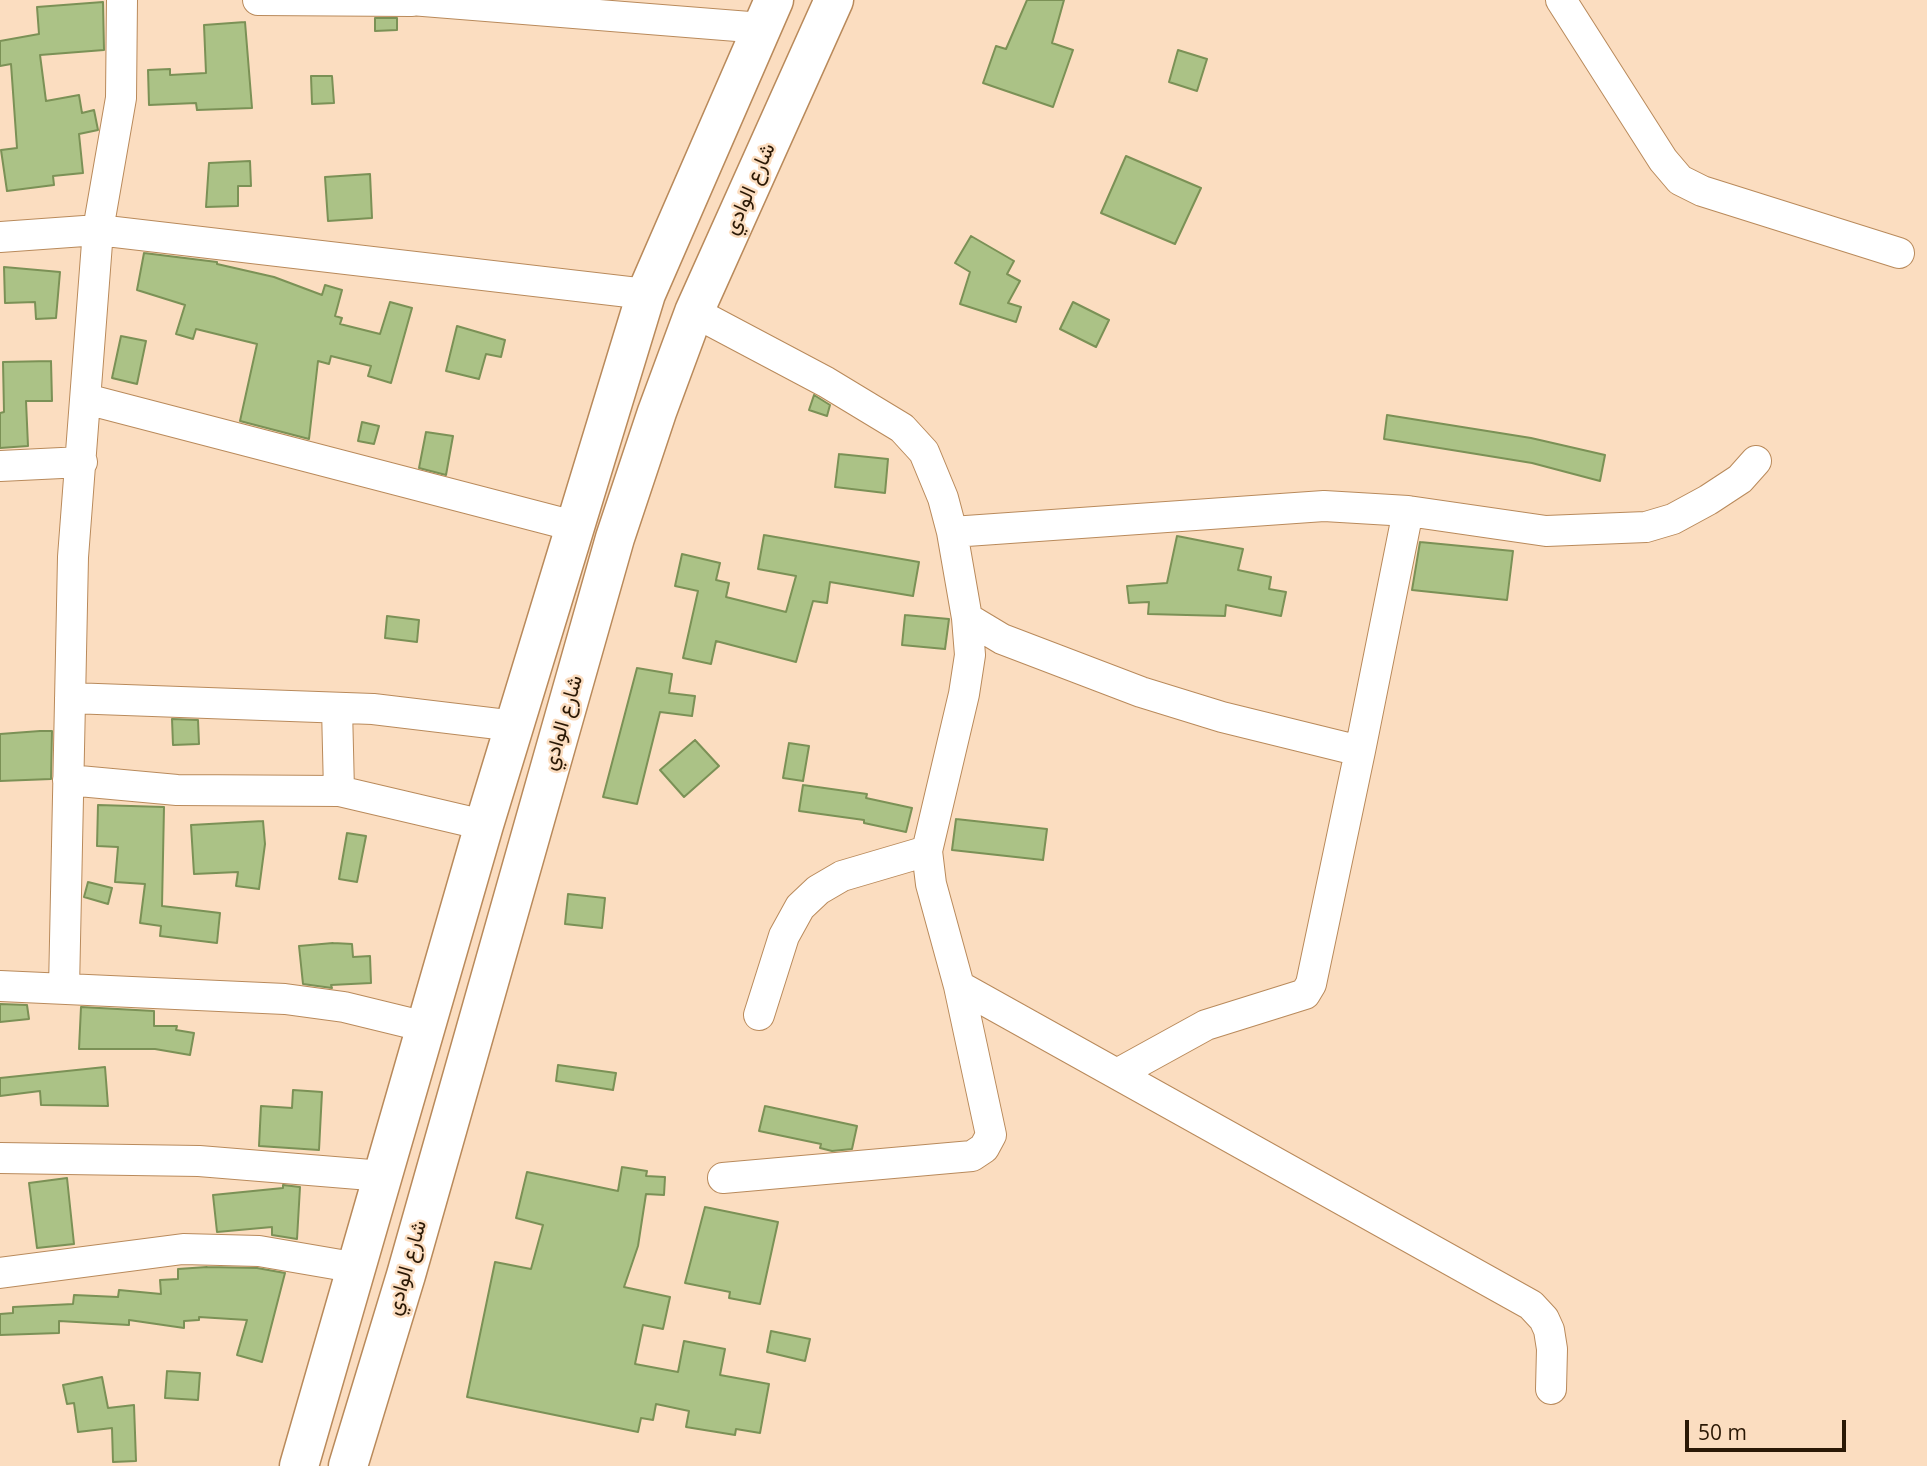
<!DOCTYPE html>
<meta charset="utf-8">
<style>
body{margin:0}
#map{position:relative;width:1927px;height:1466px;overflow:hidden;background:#fbddc0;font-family:"Open Sans",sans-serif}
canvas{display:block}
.scale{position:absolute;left:1685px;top:1420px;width:161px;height:32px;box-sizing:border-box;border:4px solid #2a1805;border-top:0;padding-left:9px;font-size:21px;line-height:24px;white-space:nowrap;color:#2a1805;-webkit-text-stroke:5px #fbddc0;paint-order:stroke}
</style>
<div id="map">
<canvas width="1927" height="1466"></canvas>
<div class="scale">50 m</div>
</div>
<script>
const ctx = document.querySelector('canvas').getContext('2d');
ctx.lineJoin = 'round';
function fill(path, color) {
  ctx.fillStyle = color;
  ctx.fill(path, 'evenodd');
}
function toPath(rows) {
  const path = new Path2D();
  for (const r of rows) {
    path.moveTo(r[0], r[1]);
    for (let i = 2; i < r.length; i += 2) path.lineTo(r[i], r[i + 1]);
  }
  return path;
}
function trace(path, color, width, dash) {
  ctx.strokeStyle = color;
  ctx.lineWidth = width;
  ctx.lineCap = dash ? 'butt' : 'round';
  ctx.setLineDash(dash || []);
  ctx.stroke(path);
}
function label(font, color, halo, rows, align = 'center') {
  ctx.font = font + ' "Open Sans",Vazirmatn,sans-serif';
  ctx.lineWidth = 5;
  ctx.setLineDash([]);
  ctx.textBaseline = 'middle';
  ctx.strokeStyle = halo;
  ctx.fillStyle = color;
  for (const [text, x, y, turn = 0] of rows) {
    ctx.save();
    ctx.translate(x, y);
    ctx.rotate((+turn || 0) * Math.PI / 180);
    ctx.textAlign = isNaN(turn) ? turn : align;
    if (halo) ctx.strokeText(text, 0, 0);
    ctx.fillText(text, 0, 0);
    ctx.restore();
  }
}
const building = toPath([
 [1027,0,1064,0,1052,43,1073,50,1053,107,983,83,996,46,1006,49,1027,0],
 [103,2,104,50,40,55,46,101,79,95,82,113,94,110,98,130,79,134,83,173,53,176,54,185,7,191,1,150,17,148,11,64,0,66,0,41,39,34,37,7,103,2],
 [375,18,397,18,397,30,375,31,375,18],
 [245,22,252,108,197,110,196,103,149,105,148,70,170,69,170,75,206,73,204,25,245,22],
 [1178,50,1207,59,1197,91,1169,82,1178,50],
 [311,76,332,76,334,103,312,104,311,76],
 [1126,156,1201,188,1175,244,1101,213,1126,156],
 [250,161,251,186,238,186,238,206,206,207,209,163,250,161],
 [370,174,372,218,328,221,325,177,370,174],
 [971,236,1014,261,1007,274,1020,281,1008,303,1021,307,1016,322,960,304,970,272,955,263,971,236],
 [144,253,217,262,217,264,274,277,322,295,325,285,342,290,335,316,342,318,340,324,380,334,390,302,412,308,391,383,368,376,371,366,331,356,329,364,318,361,309,439,240,421,257,344,196,329,193,339,176,334,185,305,137,290,144,253],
 [4,267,60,272,56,318,36,319,35,302,5,303,4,267],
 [1073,302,1109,320,1096,347,1060,329,1073,302],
 [457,326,505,340,501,357,486,354,479,379,446,371,457,326],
 [121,336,146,341,137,384,112,378,121,336],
 [51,361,52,401,26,401,28,446,0,448,0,413,4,412,3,362,51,361],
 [814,395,830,405,827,416,809,410,814,395],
 [1387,415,1531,438,1605,455,1600,481,1532,463,1384,439,1387,415],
 [362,422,379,426,374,444,358,441,362,422],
 [426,432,453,436,446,475,419,468,426,432],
 [839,454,888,459,885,493,835,487,839,454],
 [764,535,919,562,913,596,830,582,827,603,813,601,796,662,716,641,711,664,683,658,698,591,675,586,682,554,720,563,716,580,729,583,726,597,786,612,796,576,758,569,764,535],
 [1177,536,1243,549,1238,570,1271,577,1269,589,1286,592,1281,616,1226,605,1225,616,1148,614,1149,602,1129,603,1127,586,1167,583,1177,536],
 [1420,542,1513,551,1507,600,1412,590,1420,542],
 [905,615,949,619,945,649,902,645,905,615],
 [387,616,419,620,417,642,385,638,387,616],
 [637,668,672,674,669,693,695,696,692,716,660,712,637,804,603,797,637,668],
 [172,719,198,720,199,744,173,745,172,719],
 [40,731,52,731,51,779,0,781,0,734,40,731],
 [695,740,719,766,684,797,660,770,695,740],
 [789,743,809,746,803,781,783,778,789,743],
 [803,785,867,794,866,798,912,808,906,832,864,823,864,820,799,811,803,785],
 [98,805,164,807,162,906,220,913,217,943,160,936,161,926,140,923,145,884,115,882,118,847,97,846,98,805],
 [956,819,1047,829,1043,860,952,850,956,819],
 [263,821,265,844,259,889,236,886,238,872,194,874,191,825,263,821],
 [347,833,366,836,357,882,339,879,347,833],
 [88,882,112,888,108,904,84,897,88,882],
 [568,894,605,898,602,928,565,924,568,894],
 [333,943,352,944,353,957,370,956,371,983,331,985,332,988,303,984,299,946,333,943],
 [0,1004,27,1005,29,1019,0,1022,0,1004],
 [81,1007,154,1011,154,1026,177,1026,176,1030,194,1033,190,1055,155,1049,79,1049,81,1007],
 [558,1065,616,1073,613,1090,556,1081,558,1065],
 [105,1067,108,1106,41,1105,40,1091,0,1096,0,1078,105,1067],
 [293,1090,322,1092,319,1150,259,1146,261,1106,292,1108,293,1090],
 [765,1106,857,1126,852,1149,832,1151,820,1148,821,1144,759,1131,765,1106],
 [622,1167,647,1171,646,1176,665,1177,664,1195,646,1194,638,1246,624,1287,670,1297,663,1329,643,1325,635,1364,678,1372,684,1341,725,1349,720,1375,769,1384,760,1433,736,1429,735,1435,686,1427,689,1411,656,1404,653,1420,641,1418,638,1432,467,1397,495,1262,531,1269,543,1225,516,1218,527,1172,618,1191,622,1167],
 [67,1178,74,1244,37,1248,29,1183,67,1178],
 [283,1185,300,1187,297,1239,272,1235,272,1227,217,1232,213,1195,283,1188,283,1185],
 [705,1207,778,1222,760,1304,729,1298,730,1292,685,1283,705,1207],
 [207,1267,257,1268,285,1273,262,1362,237,1355,247,1320,199,1317,199,1320,184,1321,184,1328,129,1320,129,1325,59,1321,59,1333,0,1335,0,1314,13,1313,13,1307,73,1304,74,1295,118,1297,119,1290,161,1294,160,1280,178,1279,178,1269,207,1267],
 [771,1331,810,1339,805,1361,767,1352,771,1331],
 [167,1371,200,1373,198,1400,165,1398,167,1371],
 [102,1377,108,1408,134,1405,136,1461,113,1462,112,1428,78,1432,74,1403,67,1404,63,1385,102,1377]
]);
fill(building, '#abc286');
trace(building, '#7b9156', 2);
const minor = toPath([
 [258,0,412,1],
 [411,0,762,28],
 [1561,0,1663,160,1680,180,1702,191,1899,253],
 [0,237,98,230,646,294],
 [694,312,826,382,902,428,924,452,943,498,952,532,967,618,970,655,964,694,927,851,931,884,959,986,991,1135,984,1148,972,1156,723,1178],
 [86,399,574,526],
 [0,466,82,462],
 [952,532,1324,506,1408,511,1546,531,1646,527,1673,519,1708,500,1740,479,1756,461],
 [967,618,1002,639,1141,692,1222,717,1360,751],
 [70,698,373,709,515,726],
 [337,708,339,791],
 [68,780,177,790,339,791,484,825],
 [0,986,285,999,344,1007,426,1027],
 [959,986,1531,1305,1544,1319,1549,1330,1552,1349,1551,1389],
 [64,989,73,557,98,230,121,98,122,0],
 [759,1015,784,936,800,907,818,890,842,876,927,851],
 [1117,1074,1206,1025,1305,994,1311,984,1360,751,1408,511],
 [0,1158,199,1161,383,1176],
 [0,1273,183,1249,259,1251,358,1268]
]);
const major = toPath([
 [299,1466,484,825,646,294,774,0],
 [348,1466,406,1275,615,538,657,412,694,312,834,0]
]);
trace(minor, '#b98a5b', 32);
trace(major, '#b98a5b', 41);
trace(minor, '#fff', 30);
trace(major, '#fff', 38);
label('21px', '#2a1805', '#fbddc0', [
 ["شارع الوادي",750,189,-66],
 ["شارع الوادي",563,723,-74],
 ["شارع الوادي",407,1268,-74]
]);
</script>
